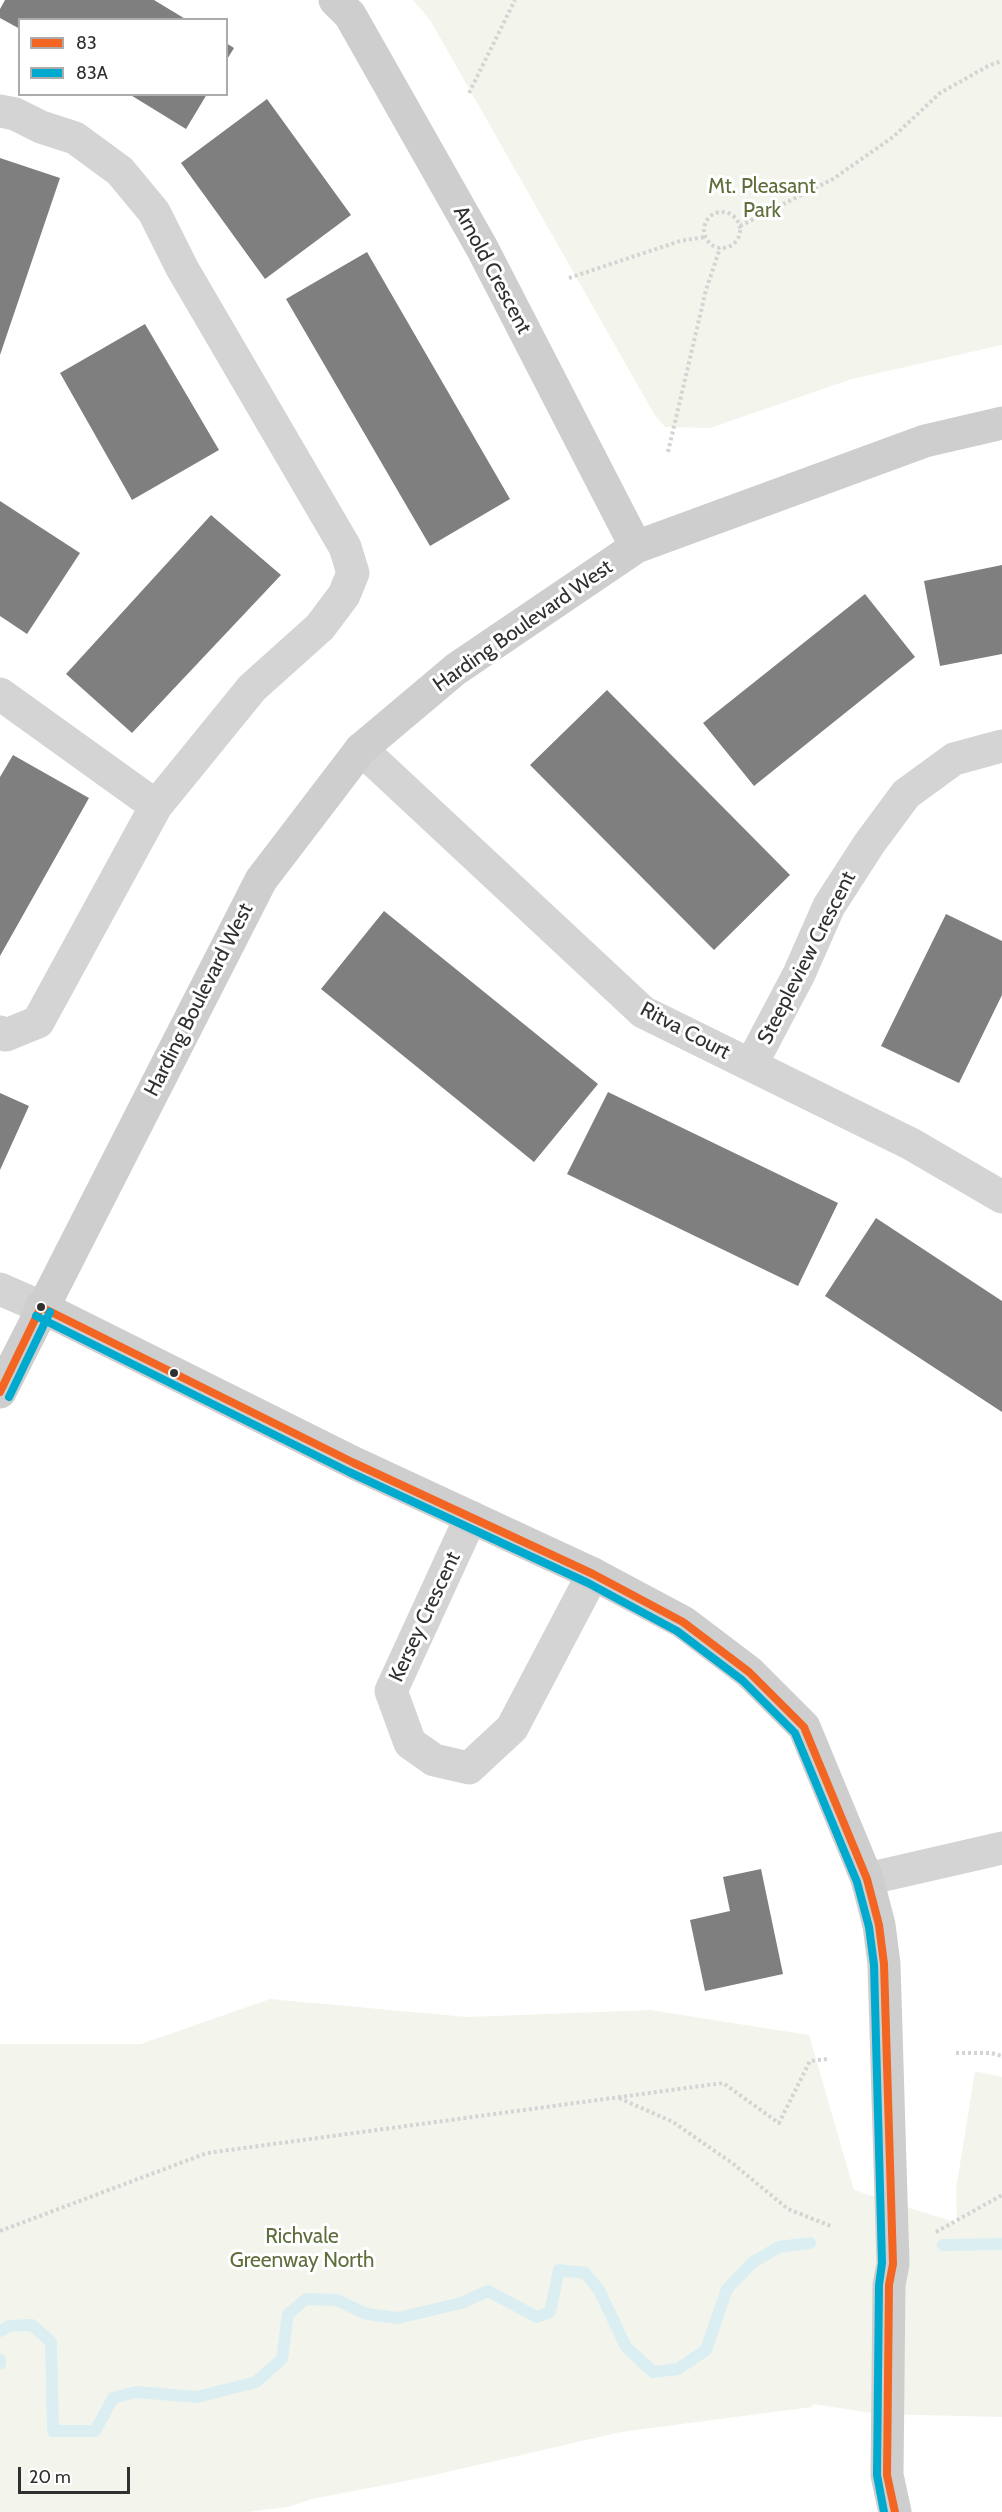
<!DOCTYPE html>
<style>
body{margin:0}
#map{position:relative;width:1002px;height:2512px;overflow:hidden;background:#fff;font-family:Cabin,sans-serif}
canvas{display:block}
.legend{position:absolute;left:18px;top:18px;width:210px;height:78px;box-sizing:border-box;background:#fff;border:2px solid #acacac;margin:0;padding:8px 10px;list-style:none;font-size:18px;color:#303030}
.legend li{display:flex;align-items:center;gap:12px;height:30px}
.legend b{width:30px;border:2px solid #acacac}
.scale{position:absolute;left:18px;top:2467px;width:112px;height:27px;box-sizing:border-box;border:3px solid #303030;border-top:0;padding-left:8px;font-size:18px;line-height:21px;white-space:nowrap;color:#303030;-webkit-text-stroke:4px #fff;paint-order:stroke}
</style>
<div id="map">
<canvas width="1002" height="2512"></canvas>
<ul class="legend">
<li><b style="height:8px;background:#f26522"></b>83</li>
<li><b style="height:8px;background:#00a9ce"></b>83A</li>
</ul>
<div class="scale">20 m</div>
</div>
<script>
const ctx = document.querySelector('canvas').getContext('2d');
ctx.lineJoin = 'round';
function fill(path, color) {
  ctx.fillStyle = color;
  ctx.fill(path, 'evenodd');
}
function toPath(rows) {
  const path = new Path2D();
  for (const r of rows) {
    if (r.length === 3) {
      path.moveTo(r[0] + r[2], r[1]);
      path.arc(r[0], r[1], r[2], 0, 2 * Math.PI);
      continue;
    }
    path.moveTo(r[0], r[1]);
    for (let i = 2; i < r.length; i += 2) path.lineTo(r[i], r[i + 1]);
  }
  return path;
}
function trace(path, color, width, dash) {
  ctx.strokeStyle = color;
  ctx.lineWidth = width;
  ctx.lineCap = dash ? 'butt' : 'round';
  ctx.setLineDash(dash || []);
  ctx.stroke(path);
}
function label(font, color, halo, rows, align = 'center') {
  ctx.font = font + ' Cabin,sans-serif';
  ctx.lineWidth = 6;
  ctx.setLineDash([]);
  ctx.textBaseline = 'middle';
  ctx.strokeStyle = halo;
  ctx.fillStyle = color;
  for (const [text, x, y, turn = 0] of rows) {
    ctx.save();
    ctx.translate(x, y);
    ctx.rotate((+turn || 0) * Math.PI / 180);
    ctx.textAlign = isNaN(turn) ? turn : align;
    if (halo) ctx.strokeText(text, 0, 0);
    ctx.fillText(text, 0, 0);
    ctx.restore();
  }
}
fill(toPath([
 [413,0,1002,0,1002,345,852,379,710,428,665,427,654,414,430,20],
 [270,1999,467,2017,650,2010,809,2035,854,2190,957,2223,956,2189,975,2071,1002,2077,1002,2417,878,2414,813,2404,812,2407,621,2432,421,2478,312,2499,288,2507,247,2512,0,2512,0,2044,141,2044]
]), '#f3f5ed');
trace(toPath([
 [943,2245,1002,2244],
 [0,2331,9,2326,32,2325,51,2342,53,2431,95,2431,113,2398,136,2392,197,2397,256,2382,282,2359,288,2314,306,2299,336,2300,367,2314,398,2318,461,2303,488,2291,537,2317,550,2312,559,2270,585,2273,599,2290,626,2347,653,2372,678,2369,706,2350,727,2289,752,2263,779,2247,810,2243],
 [0,2360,0,2364]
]), '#dbeef2', 12);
fill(toPath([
 [5,0,154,0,187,20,20,20,20,29,0,18,0,9],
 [226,43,234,48,226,61],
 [129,94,207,94,186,129],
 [267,99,351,215,265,279,181,163],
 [0,158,60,178,0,355],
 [367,252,510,499,430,546,286,299],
 [145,324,219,450,132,500,60,373],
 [0,501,80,553,27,634,0,616],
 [211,515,281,575,132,733,66,674],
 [1002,565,1002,654,940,666,924,581],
 [865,594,915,657,754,786,703,723],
 [607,690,790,875,714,950,530,765],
 [13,755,89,798,0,956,0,777],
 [384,911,598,1084,534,1162,321,989],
 [946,914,1002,941,1002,995,959,1083,881,1046],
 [608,1092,838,1203,798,1286,567,1174],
 [0,1093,29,1106,0,1170],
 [876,1218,1002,1301,1002,1412,825,1296],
 [761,1869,783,1974,705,1991,690,1920,730,1911,723,1877]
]), '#7f7f7f');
trace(toPath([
 [469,93,515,0],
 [722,230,18],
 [740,226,833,179,893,137,940,93,988,66,1002,61],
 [569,278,680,241,705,237],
 [668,452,706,290,720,248],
 [956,2053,991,2053,1002,2056],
 [619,2098,673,2122,732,2163,788,2209,833,2227],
 [0,2231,207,2153,723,2083,779,2123,810,2061,827,2059],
 [936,2232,1002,2195]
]), '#d4d4d4', 4, [3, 3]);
trace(toPath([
 [0,111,15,114,41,127,75,138,120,171,154,212,182,268,345,547,353,573,344,595,320,627,252,688,156,806,38,1022,6,1035,0,1032],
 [0,694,156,806],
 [361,749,643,1012,911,1144,1002,1197],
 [751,1065,799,974,829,906,869,844,906,794,954,759,1002,746],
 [0,1289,41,1307],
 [471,1517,391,1691,410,1743,434,1760,469,1768,512,1728,593,1574],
 [867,1879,1002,1848]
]), '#d4d4d4', 33);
trace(toPath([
 [335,0,350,15,482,248,636,547],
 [41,1307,354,1463,593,1574,683,1622,749,1672,804,1727,867,1879,879,1925,884,1964,893,2264,889,2285,887,2475,895,2512],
 [0,1392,261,880,361,749,456,669,636,547,925,441,1002,423]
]), '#cecece', 33);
trace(toPath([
 [41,1307,354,1463,593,1574,683,1622,749,1672,804,1727,867,1879,879,1925,884,1964,893,2264,889,2285,887,2475,895,2512],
 [0,1392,41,1307]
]), '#f26522', 8);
trace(toPath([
 [36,1316,349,1472,588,1583,677,1631,742,1680,795,1733,857,1882,869,1927,874,1965,882,2263,879,2285,877,2475,884,2512],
 [9,1397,50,1312]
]), '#00a9ce', 8);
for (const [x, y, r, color] of [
 [41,1307,5,"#303030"],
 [174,1373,5,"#303030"]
]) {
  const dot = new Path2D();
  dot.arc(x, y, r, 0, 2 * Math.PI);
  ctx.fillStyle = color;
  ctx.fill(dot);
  trace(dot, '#fff', 2);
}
label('21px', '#5e6e3c', '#fff', [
 ["Mt. Pleasant",762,187],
 ["Park",762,211],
 ["Richvale",302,2237],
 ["Greenway North",302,2261]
]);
label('21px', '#303030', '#fff', [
 ["Arnold Crescent",492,270,62],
 ["Harding Boulevard West",523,626,-35],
 ["Steepleview Crescent",807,958,-63],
 ["Harding Boulevard West",199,1000,-63],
 ["Ritva Court",685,1031,28],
 ["Kersey Crescent",425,1617,-65]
]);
</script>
